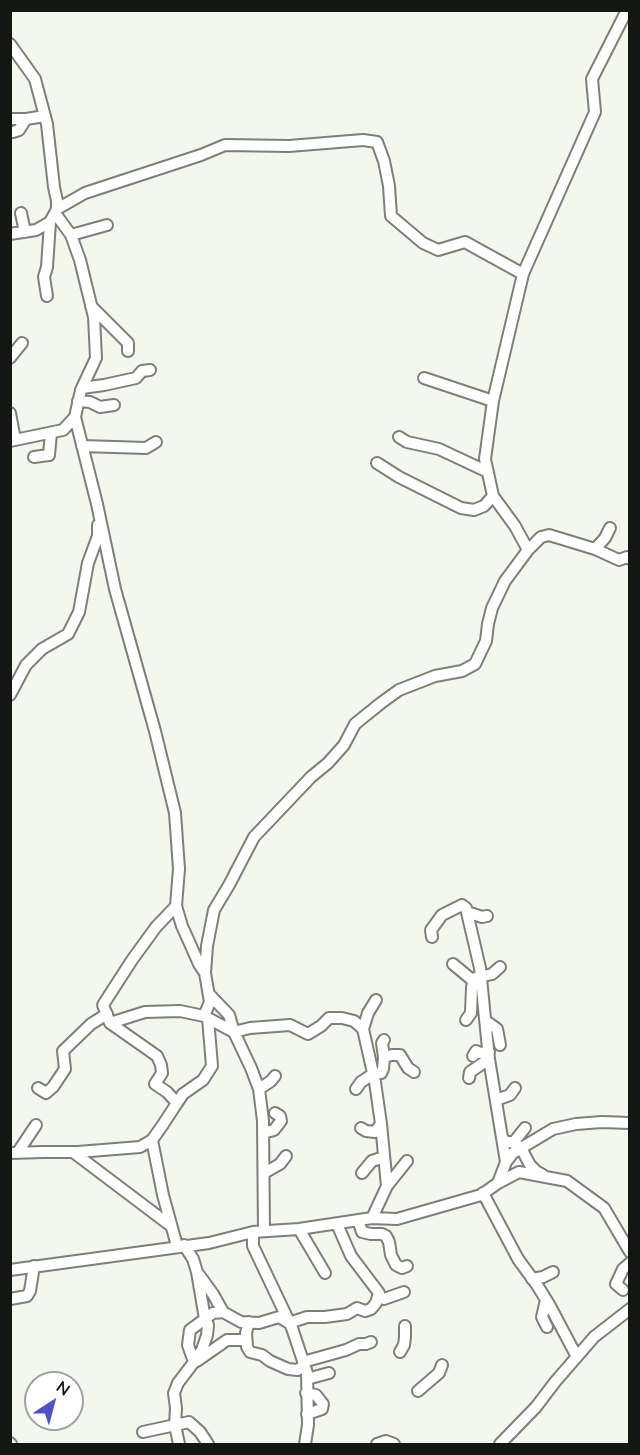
<!DOCTYPE html>
<style>
body{margin:0}
#map{position:relative;width:640px;height:1455px;overflow:hidden;background:#f3f7ee;font-family:Mulish,sans-serif}
canvas{display:block}
.frame{position:absolute;inset:0;border:12px solid #151714;pointer-events:none}
.north{position:absolute;left:24px;top:1371px;width:60px;height:60px;box-sizing:border-box;background:#fff;border:2px solid #a1a2a1;border-radius:50%;rotate:36deg;font-size:16px;font-weight:700;line-height:24px;text-align:center;color:#151714}
.north::after{content:'';display:block;margin:auto;width:21px;height:27px;background:#5051c8;clip-path:polygon(50% 0,100% 100%,50% 72%,0 100%)}
</style>
<div id="map">
<canvas width="640" height="1455"></canvas>
<div class="frame"></div>
<div class="north">N</div>
</div>
<script>
const ctx = document.querySelector('canvas').getContext('2d');
ctx.lineJoin = 'round';
function toPath(rows) {
  const path = new Path2D();
  for (const r of rows) {
    path.moveTo(r[0], r[1]);
    for (let i = 2; i < r.length; i += 2) path.lineTo(r[i], r[i + 1]);
  }
  return path;
}
function trace(path, color, width, dash) {
  ctx.strokeStyle = color;
  ctx.lineWidth = width;
  ctx.lineCap = dash ? 'butt' : 'round';
  ctx.setLineDash(dash || []);
  ctx.stroke(path);
}
const minor = toPath([
 [10,44,35,79,47,124,54,187,57,201,57,209,50,222,36,230,10,234],
 [10,119,26,119,45,116],
 [13,132,19,130,26,119],
 [57,209,85,193,201,155,225,145,289,146,363,140,377,142,384,161,389,186,391,216,423,243,438,250,465,242,523,274],
 [21,213,25,232],
 [55,213,71,235,80,260,94,317,96,358,81,390,75,417,97,504,115,589,155,731,175,813,179,869,176,906,182,926,199,964,205,973],
 [71,235,107,225],
 [47,296,44,277,47,267,50,222],
 [91,306,128,343,128,351],
 [10,358,22,343],
 [424,378,493,401],
 [82,388,104,385,136,378,142,371,150,370],
 [78,401,90,402,100,407,114,405],
 [10,413,15,440],
 [399,437,407,442,439,449,488,472],
 [10,441,63,430,75,417],
 [82,446,146,448,156,442],
 [34,457,49,455,51,433],
 [377,463,399,477,461,508,474,510,484,506,493,496],
 [595,549,619,560,627,557,630,559],
 [528,550,541,537,549,535,595,549,605,538,610,528],
 [10,695,26,665,42,649,68,634,79,612,88,563,98,536,98,525],
 [467,912,482,917,487,916],
 [453,964,471,979,492,974,500,967],
 [209,994,229,1015,234,1032,251,1068,259,1089,263,1121,264,1231],
 [204,1016,210,1002,205,973,207,946,214,910,229,885,254,837,311,777,328,763,344,745,355,724,381,703,399,690,435,676,462,671,475,664,486,641,488,624,492,608,505,581,528,550,515,526,493,496,485,459,493,401,523,274,595,112,592,79,627,10],
 [466,1020,471,1013,472,987,475,978],
 [486,1021,497,1029,500,1045],
 [110,1023,145,1012,180,1011,204,1016,234,1032,250,1028,290,1025,308,1034,321,1026,329,1018,342,1018,354,1021,363,1029,375,1082,381,1124,387,1186,372,1218],
 [363,1029,368,1013,376,1000],
 [473,1056,476,1051,480,1053,489,1052],
 [384,1057,392,1055,400,1055,408,1068,414,1072],
 [469,1078,470,1072,489,1059],
 [38,1088,46,1093,53,1087,65,1069,63,1051,91,1024,107,1014],
 [259,1089,271,1081,275,1076],
 [356,1089,361,1082,373,1074,381,1073,383,1069,384,1057,382,1043,384,1040],
 [496,1100,510,1095,515,1088],
 [177,1103,183,1094,203,1080,212,1066,208,1018],
 [361,1128,366,1131,375,1132,381,1124],
 [263,1133,274,1130,281,1121,280,1116,275,1113],
 [502,1138,506,1142,512,1142,521,1148,530,1165,536,1171,543,1175],
 [152,1140,163,1195,177,1246],
 [513,1143,525,1128],
 [18,1152,36,1125],
 [73,1152,171,1226],
 [10,1153,43,1152,78,1152,140,1147,152,1140,162,1126,177,1103,167,1092,155,1084,162,1073,161,1065,157,1056,110,1023,103,1005,132,960,156,927,176,906],
 [506,1162,513,1153,553,1129,576,1124,602,1122,630,1123],
 [264,1173,280,1164,286,1156],
 [362,1173,372,1161,384,1157],
 [498,1183,519,1172,567,1181,604,1208,630,1252],
 [387,1186,407,1161],
 [483,1193,518,1259,537,1285,550,1306,577,1357],
 [358,1220,362,1232,371,1234,382,1234,386,1236,389,1242,391,1255,396,1265,402,1268,407,1266],
 [299,1229,325,1273],
 [253,1232,253,1246,292,1328,307,1373,308,1425,305,1444],
 [10,1270,209,1243,253,1232,299,1229,372,1218,397,1219,481,1195,498,1183,506,1162,489,1059,480,968,466,908,462,905,442,915,431,930,432,937],
 [197,1272,213,1294,223,1312,241,1322,259,1323,279,1317,289,1323,307,1317,325,1317,347,1314,357,1308,365,1311,371,1309,376,1303,379,1293,351,1256,337,1224],
 [532,1279,543,1277,553,1272],
 [623,1290,616,1284,623,1269,630,1263],
 [10,1299,27,1296,30,1291,34,1266],
 [384,1299,404,1292],
 [546,1300,542,1317,547,1327],
 [249,1322,246,1333,247,1347,250,1352,262,1355,270,1361,288,1369,298,1370,304,1365],
 [400,1352,404,1345,405,1337,405,1326],
 [197,1361,227,1340,243,1340,246,1338],
 [194,1362,202,1350,207,1335,208,1325,205,1319,213,1313,223,1312],
 [303,1362,346,1350,359,1344,366,1344,371,1342],
 [307,1379,329,1373],
 [418,1391,439,1373,442,1365],
 [306,1393,316,1395,323,1404,322,1409,307,1414],
 [143,1432,189,1422,200,1432,208,1444],
 [10,1443,11,1444],
 [179,1444,175,1425,176,1408,174,1393,178,1383,194,1362,188,1345,190,1330,205,1319,197,1272,193,1259,184,1245],
 [377,1444,386,1441,394,1444],
 [500,1444,536,1407,555,1382,594,1337,630,1309]
]);
trace(minor, '#7d8078', 14);
trace(minor, '#fff', 10);
</script>
